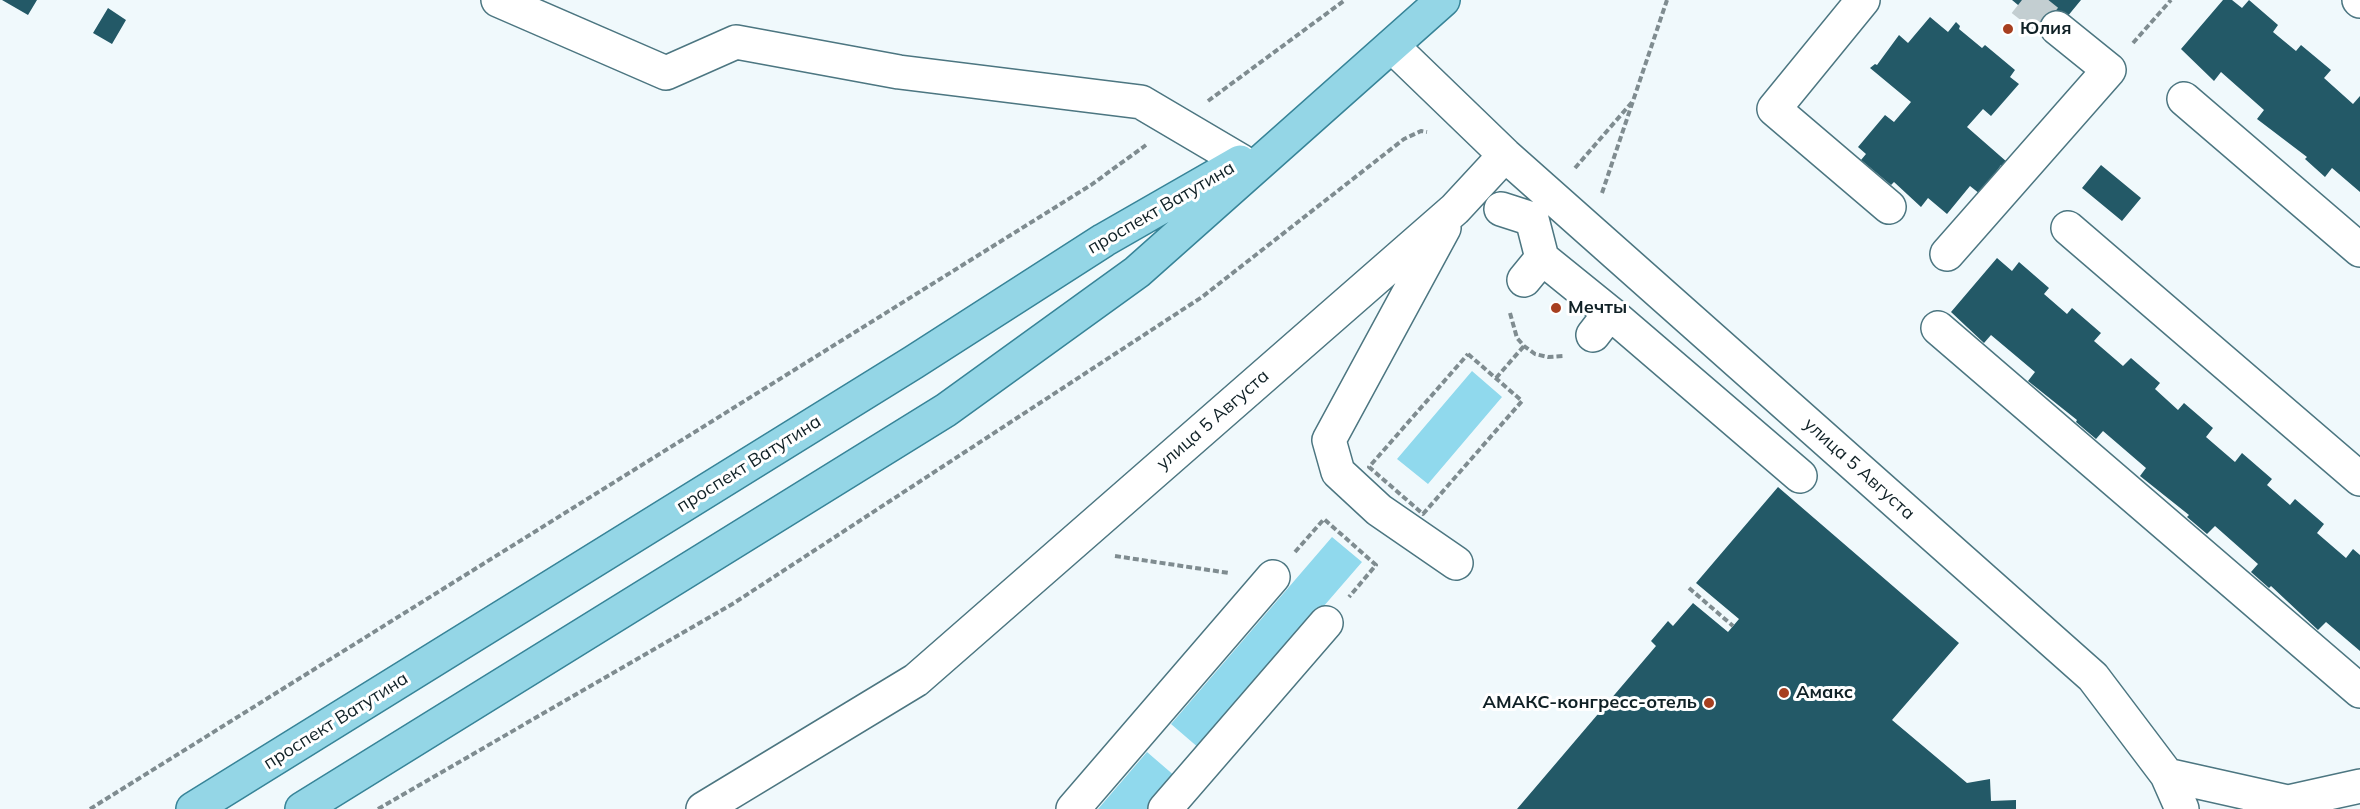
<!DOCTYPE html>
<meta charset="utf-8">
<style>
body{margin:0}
canvas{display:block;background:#f0f9fc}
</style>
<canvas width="2360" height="809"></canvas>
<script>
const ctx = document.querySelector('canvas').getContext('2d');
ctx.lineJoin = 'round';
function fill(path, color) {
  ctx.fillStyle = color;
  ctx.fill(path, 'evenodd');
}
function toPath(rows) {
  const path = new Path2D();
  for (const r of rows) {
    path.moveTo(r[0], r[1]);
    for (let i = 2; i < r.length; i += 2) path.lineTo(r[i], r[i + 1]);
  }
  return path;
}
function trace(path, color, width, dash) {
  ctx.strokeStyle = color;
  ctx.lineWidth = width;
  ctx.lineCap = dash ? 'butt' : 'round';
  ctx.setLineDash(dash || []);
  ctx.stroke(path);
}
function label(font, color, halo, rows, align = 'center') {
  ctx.font = font + ' Mulish,sans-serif';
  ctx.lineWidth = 6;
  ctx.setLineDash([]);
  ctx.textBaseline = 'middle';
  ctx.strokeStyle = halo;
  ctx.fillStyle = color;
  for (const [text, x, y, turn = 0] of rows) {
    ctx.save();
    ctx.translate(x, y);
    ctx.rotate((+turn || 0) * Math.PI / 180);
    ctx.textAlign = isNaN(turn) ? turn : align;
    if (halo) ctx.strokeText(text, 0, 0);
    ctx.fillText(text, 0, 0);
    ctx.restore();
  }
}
fill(toPath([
 [1472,371,1502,397,1428,484,1397,459],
 [1332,537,1362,562,1200,749,1171,724],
 [1147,752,1176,777,1149,809,1098,809]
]), '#90d9ed');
fill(toPath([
 [2,0,37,0,28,15],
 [2012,0,2081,0,2053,34],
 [2223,0,2232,0,2242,8,2249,0,2278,25,2273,32,2296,51,2301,45,2331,70,2324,78,2353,104,2360,96,2360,192,2332,168,2325,177,2305,159,2307,157,2257,119,2264,110,2221,72,2214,81,2181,49],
 [108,8,126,20,112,44,93,33],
 [1930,17,1948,32,1956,22,1960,26,1959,29,1982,48,1985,45,2015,70,2010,77,2019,84,1991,116,1983,109,1967,127,2007,162,2003,166,2001,165,1980,194,1970,186,1947,214,1928,198,1921,207,1894,182,1891,185,1861,160,1866,154,1858,147,1885,115,1894,122,1911,102,1870,68,1875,64,1877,65,1899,35,1908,43],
 [2101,165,2141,198,2122,221,2082,188],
 [1997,258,2012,271,2019,262,2049,288,2044,294,2067,314,2072,308,2101,333,2094,341,2123,366,2131,358,2160,383,2155,389,2178,410,2184,403,2213,428,2206,437,2235,462,2242,453,2272,479,2267,485,2290,505,2295,499,2324,524,2317,533,2346,558,2353,549,2360,555,2360,651,2326,622,2318,630,2271,586,2269,588,2251,572,2258,564,2215,526,2207,534,2187,517,2189,515,2140,476,2146,468,2103,431,2096,439,2076,422,2077,420,2028,381,2035,372,1991,335,1984,343,1951,312],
 [1778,487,1959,643,1892,720,1967,783,1990,779,1991,801,2016,800,2016,809,1517,809,1656,646,1651,641,1668,621,1673,626,1693,603,1728,632,1739,619,1696,583]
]), '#235967');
trace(toPath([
 [2022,0,2057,28]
]), '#c3ced1', 33, [33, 16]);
const minor = toPath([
 [498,0,666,73,736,42,899,72,1141,102,1241,161],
 [1863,0,1774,109,1889,207],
 [2359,0,2360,1],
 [1392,46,1505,155,2093,677,2167,775,2182,809],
 [2184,99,2360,250],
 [1501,209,1532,219,1542,258,1610,313,1800,476],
 [1444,228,1329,440,1338,472,1379,510,1456,563],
 [2068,228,2360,479],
 [1947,254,2109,70,2057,28],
 [1524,280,1542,258],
 [1938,328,2360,691],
 [1593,335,1610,313],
 [2167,775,2288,802,2360,786],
 [703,809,916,680,1455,209,1505,155],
 [1073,809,1273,577],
 [1165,809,1326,623]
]);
const major = toPath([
 [193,809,914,362,1104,240,1240,162],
 [302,809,946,410,1137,272,1443,0]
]);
trace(minor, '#4c7681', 36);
trace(major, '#378498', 36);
trace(toPath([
 [2133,43,2171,0],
 [1208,101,1345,0],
 [1575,168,1633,101],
 [1602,193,1667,0],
 [1510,313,1517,338,1524,346,1535,354,1548,357,1564,356],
 [1468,354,1522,401,1423,514,1369,467,1468,354],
 [1496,378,1524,346],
 [1295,552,1324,519,1376,565,1349,597],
 [1115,556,1229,573],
 [1689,588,1733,626],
 [90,809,1091,185,1146,145],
 [378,809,734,603,1202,297,1404,139,1421,131,1427,132]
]), '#7f8c90', 4, [6, 3]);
trace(minor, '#fff', 33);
trace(major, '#94d6e6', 33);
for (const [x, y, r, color] of [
 [2008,29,6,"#a73f20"],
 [1556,308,6,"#a73f20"],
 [1784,693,6,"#a73f20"],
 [1709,703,6,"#a73f20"]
]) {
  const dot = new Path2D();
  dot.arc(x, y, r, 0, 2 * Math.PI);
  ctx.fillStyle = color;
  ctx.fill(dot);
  trace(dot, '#fff', 2);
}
label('bold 18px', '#102126', '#fff', [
 ["Юлия",2020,29],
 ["Мечты",1568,308],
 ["Амакс",1796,693],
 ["АМАКС-конгресс-отель",1697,703,"right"]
], 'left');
label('18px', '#102126', '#fff', [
 ["проспект Ватутина",1161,208,-30],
 ["улица 5 Августа",1213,420,-41],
 ["проспект Ватутина",749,464,-32],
 ["улица 5 Августа",1859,469,42],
 ["проспект Ватутина",336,721,-32]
]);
</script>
